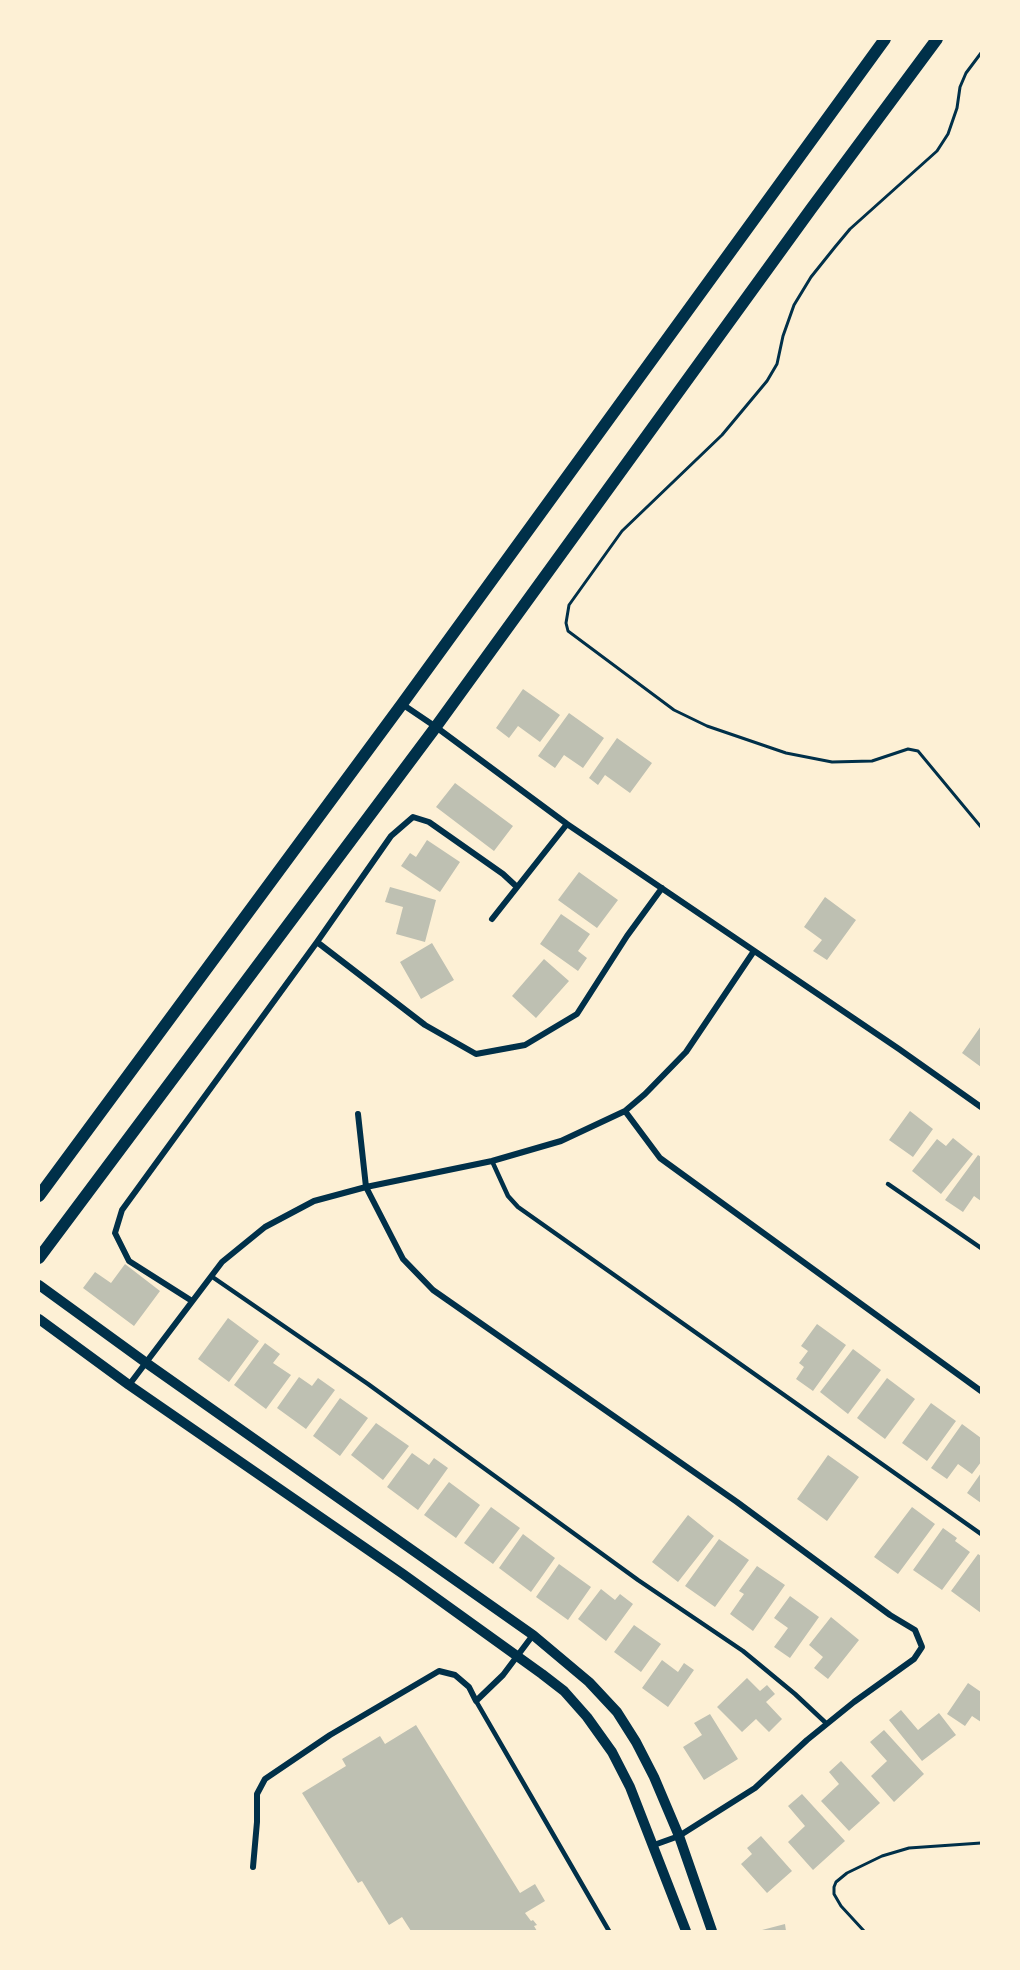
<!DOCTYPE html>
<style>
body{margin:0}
#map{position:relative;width:1020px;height:1970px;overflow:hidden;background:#fdf0d5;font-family:"DejaVu Sans",sans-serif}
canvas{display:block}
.frame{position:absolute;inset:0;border:40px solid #fdf0d5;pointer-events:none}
</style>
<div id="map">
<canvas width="1020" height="1970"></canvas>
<div class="frame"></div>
</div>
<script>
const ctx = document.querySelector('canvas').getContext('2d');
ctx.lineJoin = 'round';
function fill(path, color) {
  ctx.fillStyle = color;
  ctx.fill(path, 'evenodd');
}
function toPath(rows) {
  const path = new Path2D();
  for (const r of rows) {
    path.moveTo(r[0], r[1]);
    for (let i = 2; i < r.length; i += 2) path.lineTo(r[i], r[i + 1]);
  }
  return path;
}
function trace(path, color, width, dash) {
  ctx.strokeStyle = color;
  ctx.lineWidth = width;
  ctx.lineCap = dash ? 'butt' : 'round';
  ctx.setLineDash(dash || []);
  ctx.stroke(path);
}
fill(toPath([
 [523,689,560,715,540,742,518,726,509,738,496,728],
 [569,713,604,738,583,768,564,755,555,768,538,756],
 [617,738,652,763,630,793,605,775,598,785,589,778],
 [455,783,513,826,494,851,436,807],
 [427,840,460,862,440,892,401,866,410,853,416,857],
 [579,872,618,900,597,928,558,900],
 [390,887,436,900,425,942,396,934,403,907,385,902],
 [825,897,856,920,827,960,813,951,822,940,804,927],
 [561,914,590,934,578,951,587,958,578,971,540,944],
 [432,943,454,980,421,999,400,962],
 [544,959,569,981,536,1018,512,996],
 [981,1026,981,1067,962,1053],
 [910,1111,933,1129,913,1157,889,1140],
 [953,1138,973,1154,941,1194,912,1171,937,1139,946,1146],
 [978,1155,981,1157,981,1201,974,1196,963,1212,945,1200],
 [125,1264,160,1291,134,1326,83,1288,95,1272,111,1283],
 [228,1318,259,1341,229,1382,198,1359],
 [817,1324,846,1345,813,1391,796,1379,804,1367,799,1363,808,1351,801,1346],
 [265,1343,280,1354,273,1363,291,1375,266,1409,234,1385],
 [853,1349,881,1370,848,1414,820,1392],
 [299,1377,312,1386,318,1378,335,1390,306,1429,277,1408],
 [887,1378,915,1399,885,1439,857,1418],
 [340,1398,368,1418,340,1456,313,1436],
 [931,1403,956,1421,927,1461,902,1443],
 [376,1423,409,1446,383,1480,351,1455],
 [962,1424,981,1438,981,1462,972,1474,958,1464,947,1479,931,1468],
 [412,1453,429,1465,434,1458,448,1468,418,1510,387,1487],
 [828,1455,859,1477,827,1521,797,1499],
 [981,1473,981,1503,967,1493],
 [449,1482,480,1505,456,1538,424,1515],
 [491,1507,520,1528,493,1564,464,1543],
 [912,1507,935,1524,898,1574,874,1557],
 [688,1515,714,1536,678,1582,652,1562],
 [943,1528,957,1538,955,1541,970,1552,942,1590,913,1570],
 [523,1534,555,1558,531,1592,499,1568],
 [719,1539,749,1560,715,1607,685,1586],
 [978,1554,981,1556,981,1613,951,1591],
 [559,1564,591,1587,568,1620,536,1597],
 [757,1566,785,1585,753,1631,730,1614,744,1594,739,1591],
 [601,1589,615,1600,620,1594,633,1604,606,1641,578,1619],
 [790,1596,819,1617,790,1658,774,1647,788,1628,774,1618],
 [831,1617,859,1640,828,1679,814,1668,823,1657,809,1645],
 [634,1625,661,1644,641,1672,614,1652],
 [662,1660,678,1672,684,1663,694,1670,668,1707,642,1688],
 [747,1678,760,1691,767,1685,775,1694,766,1702,782,1719,769,1732,756,1719,742,1732,717,1707],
 [968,1683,981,1692,981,1722,972,1716,965,1726,947,1714],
 [901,1710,918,1730,939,1713,956,1735,922,1761,889,1720],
 [710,1714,738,1759,704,1780,683,1747,702,1735,694,1723],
 [416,1725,520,1893,535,1884,545,1901,525,1913,531,1921,533,1920,537,1925,534,1926,537,1931,411,1931,402,1917,389,1925,362,1881,358,1883,302,1793,346,1766,342,1759,380,1736,385,1744],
 [884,1730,924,1774,894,1802,871,1776,887,1761,870,1742],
 [841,1761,880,1803,849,1831,821,1801,839,1784,829,1772],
 [802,1794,845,1841,813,1870,788,1842,805,1826,788,1806],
 [761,1836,792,1871,767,1893,741,1864,752,1854,747,1848],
 [785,1924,786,1931,762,1931,762,1930]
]), '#bec0b2');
trace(toPath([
 [981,53,966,73,960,87,957,108,948,134,937,151,850,229,835,247,811,277,794,305,783,336,777,364,767,381,722,435,622,531,569,605,566,623,568,631,674,710,707,726,786,753,832,762,872,761,908,749,918,751,981,827],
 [864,1931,841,1906,834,1894,834,1887,836,1882,847,1873,882,1856,909,1848,981,1843]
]), '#003049', 3);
trace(toPath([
 [492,1161,508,1196,518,1207,981,1534],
 [888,1184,981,1248],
 [211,1276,368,1384,638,1580,743,1651,795,1694,827,1724],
 [476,1701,609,1931]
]), '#003049', 4.5);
trace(toPath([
 [402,704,436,727,567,824,899,1049,981,1107],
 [492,919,567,824],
 [317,942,425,1025,476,1054,525,1045,577,1014,627,936,662,888],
 [625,1111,660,1158,981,1391],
 [358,1114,366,1187,403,1259,433,1290,737,1502,890,1615,915,1630,922,1647,914,1659,854,1702,807,1740,755,1788,679,1836,654,1845],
 [192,1301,129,1261,115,1233,122,1210,317,942,391,836,413,817,429,822,503,874,517,887],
 [129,1385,222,1262,265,1227,314,1201,366,1187,492,1161,561,1141,625,1111,645,1094,686,1052,754,951],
 [253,1867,257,1822,257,1794,265,1779,330,1735,439,1671,455,1675,469,1687,476,1701,503,1675,533,1635]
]), '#003049', 6);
trace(toPath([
 [39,1285,145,1362,533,1635,589,1682,617,1712,636,1742,654,1777,679,1836,712,1931],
 [39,1319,129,1385,403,1574,542,1674,564,1691,587,1717,612,1752,630,1787,686,1931]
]), '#003049', 10);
trace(toPath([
 [39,1196,402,704,885,39],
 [39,1258,435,728,811,209,937,39]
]), '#003049', 12);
</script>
